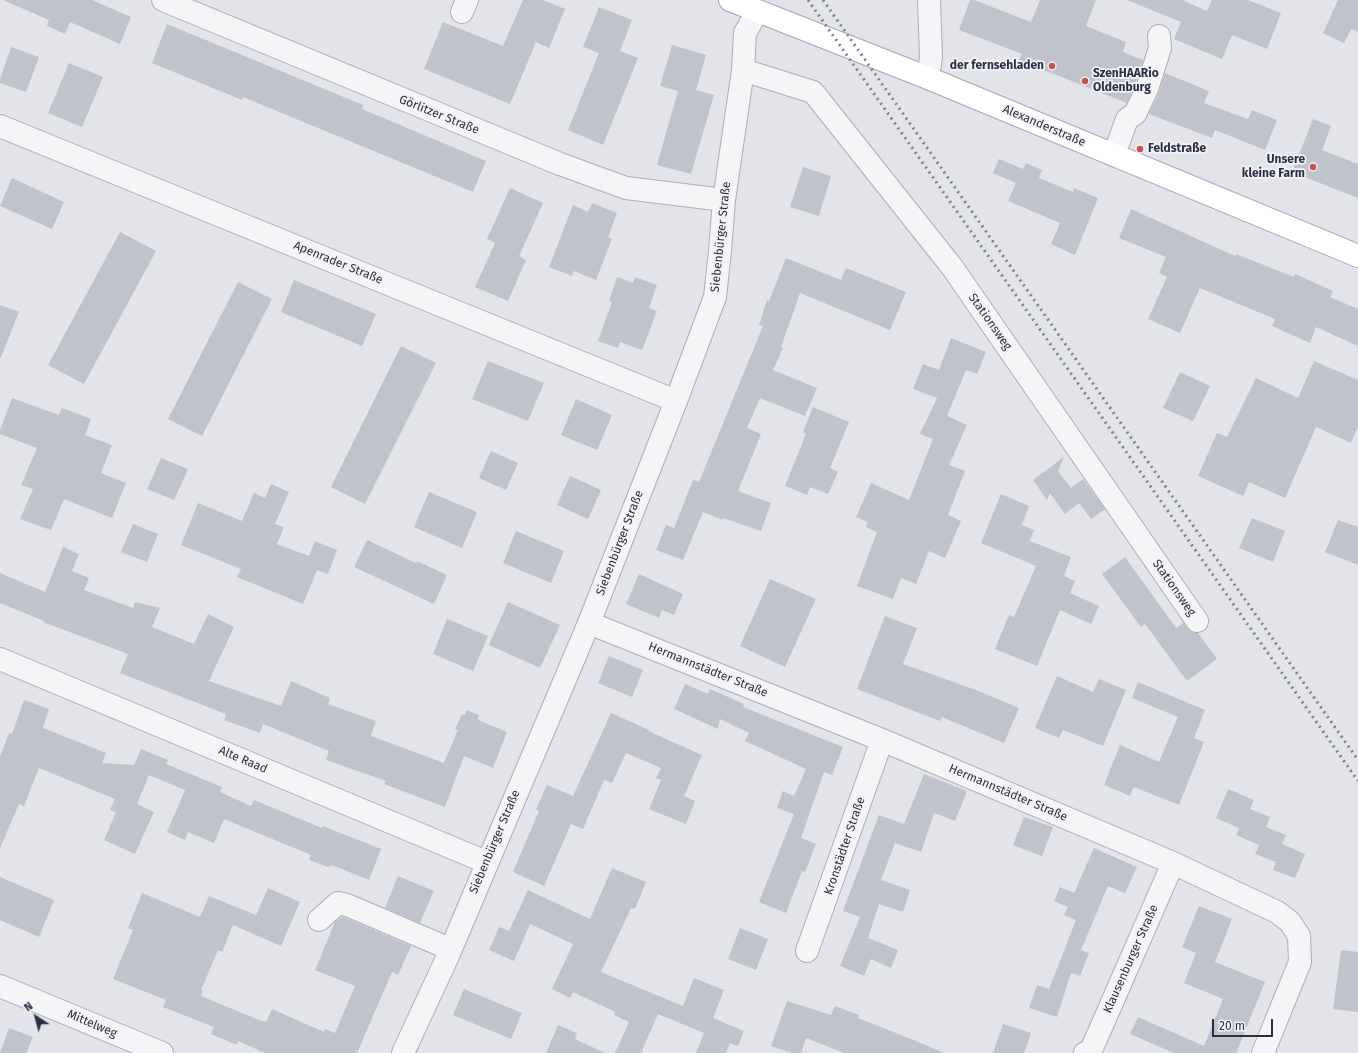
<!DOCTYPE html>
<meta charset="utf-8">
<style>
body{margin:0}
#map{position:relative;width:1358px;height:1053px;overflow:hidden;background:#e2e4ea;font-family:"Fira Sans",sans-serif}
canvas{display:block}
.north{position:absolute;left:16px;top:997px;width:40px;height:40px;-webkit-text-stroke:3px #f2f3f7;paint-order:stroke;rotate:324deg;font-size:11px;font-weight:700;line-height:16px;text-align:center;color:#2b2f41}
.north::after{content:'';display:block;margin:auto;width:14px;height:18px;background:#2b2f41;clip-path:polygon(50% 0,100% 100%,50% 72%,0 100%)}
.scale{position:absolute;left:1212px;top:1019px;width:61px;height:18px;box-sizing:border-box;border:2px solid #2b2f41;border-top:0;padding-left:5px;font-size:12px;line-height:14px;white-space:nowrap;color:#2b2f41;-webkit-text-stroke:3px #f2f3f7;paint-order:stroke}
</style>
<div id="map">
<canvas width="1358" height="1053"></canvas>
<div class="north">N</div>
<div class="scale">20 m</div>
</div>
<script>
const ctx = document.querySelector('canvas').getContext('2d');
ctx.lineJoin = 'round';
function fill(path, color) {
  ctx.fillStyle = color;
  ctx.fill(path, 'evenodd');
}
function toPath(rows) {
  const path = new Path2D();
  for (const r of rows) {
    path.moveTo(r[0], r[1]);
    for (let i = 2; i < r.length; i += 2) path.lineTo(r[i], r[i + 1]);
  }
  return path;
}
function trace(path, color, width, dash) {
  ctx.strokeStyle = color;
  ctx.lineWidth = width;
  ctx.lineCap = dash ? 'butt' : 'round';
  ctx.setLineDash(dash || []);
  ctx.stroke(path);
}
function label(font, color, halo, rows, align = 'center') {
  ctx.font = font + ' "Fira Sans",sans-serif';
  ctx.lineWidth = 3.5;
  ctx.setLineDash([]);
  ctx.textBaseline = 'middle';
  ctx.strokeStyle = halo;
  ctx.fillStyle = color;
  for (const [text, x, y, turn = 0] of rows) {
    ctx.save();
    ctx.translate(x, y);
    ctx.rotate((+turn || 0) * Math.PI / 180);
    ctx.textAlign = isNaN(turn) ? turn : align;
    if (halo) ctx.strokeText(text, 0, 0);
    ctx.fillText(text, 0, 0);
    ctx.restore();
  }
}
fill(toPath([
 [3,0,92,0,131,17,120,44,70,22,65,34,47,26,49,20],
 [523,0,543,0,565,9,549,48,536,42,510,104,424,69,443,22,503,46],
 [970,0,974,0,1031,22,1040,0,1096,0,1086,26,1126,42,1123,52,1143,60,1135,84,1127,103,1019,60,1022,54,959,30],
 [1127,0,1182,0,1207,11,1212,0,1248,0,1281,13,1267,49,1232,35,1222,59,1174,39,1181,22],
 [1338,0,1358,0,1358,32,1351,29,1344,43,1323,33],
 [599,7,632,20,620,51,638,58,603,145,568,130,599,53,583,47],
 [167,24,363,105,362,109,486,161,473,192,243,97,242,100,152,63],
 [672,45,706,55,696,90,714,95,691,174,657,165,678,91,660,86],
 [11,47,39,57,26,92,0,83,0,79],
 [69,63,103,77,82,127,48,113],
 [1165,73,1209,91,1204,103,1248,119,1252,110,1277,120,1265,150,1215,130,1212,138,1149,114,1159,93],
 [1313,119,1331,126,1322,150,1358,164,1358,198,1292,172],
 [999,159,1023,169,1026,163,1042,170,1039,178,1073,192,1074,188,1098,198,1075,255,1051,244,1060,223,1008,201,1016,183,993,173],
 [803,167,831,176,819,216,790,207],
 [12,178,64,202,52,229,0,206],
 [510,188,543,203,519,256,526,260,508,301,475,287,495,243,487,239],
 [592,203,617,213,608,237,612,239,596,280,574,271,572,276,549,267,573,205,588,212],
 [1131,209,1235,256,1236,254,1294,277,1295,274,1333,291,1330,297,1358,309,1358,346,1316,327,1310,343,1272,326,1275,319,1200,288,1180,333,1148,319,1167,277,1159,273,1166,257,1119,238],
 [120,232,156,251,84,384,48,365],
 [786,258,841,280,846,268,906,292,890,330,800,293,781,347,783,348,773,370,817,388,805,416,760,398,747,428,761,434,738,491,771,503,761,531,723,518,723,520,703,512,683,560,656,550,666,525,674,528,693,480,699,482,763,326,759,325,767,300,769,301],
 [617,277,633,283,635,277,657,285,649,308,657,311,642,350,620,342,618,348,598,341,612,302,609,301],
 [294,280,376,314,362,346,281,312],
 [238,282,272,299,202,436,168,419],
 [0,305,19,312,1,357,0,357],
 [951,338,986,352,977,374,966,370,947,416,967,425,949,465,965,471,948,515,961,521,945,558,929,551,916,584,901,578,893,599,857,586,877,532,866,527,868,522,856,517,871,483,909,500,933,439,920,434,937,398,913,389,923,364,939,370],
 [401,346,436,363,365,504,331,487],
 [488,361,544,383,528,421,472,399],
 [1314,361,1358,380,1358,427,1351,443,1316,427,1285,498,1249,482,1243,496,1198,476,1217,433,1227,437,1256,378,1298,398],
 [1180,372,1210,386,1193,421,1163,408],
 [12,398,59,415,62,408,91,419,85,435,112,445,101,473,126,483,112,518,64,499,51,530,20,519,33,489,21,485,37,448,0,434,0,430],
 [576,399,612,415,597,450,561,435],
 [813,407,849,422,830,468,838,472,828,494,810,487,807,495,785,486,806,434,803,432],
 [491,451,518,463,506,490,479,478],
 [1064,457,1058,471,1071,488,1083,479,1105,509,1091,519,1079,503,1065,514,1050,493,1047,500,1033,480],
 [161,458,188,469,174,500,147,489],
 [570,476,601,490,588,519,557,505],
 [271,484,289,492,275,524,284,527,277,544,309,556,315,541,337,550,328,574,317,570,303,604,237,577,241,569,181,545,198,503,242,521,254,493,265,498],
 [429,492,477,512,462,548,414,527],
 [1001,494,1029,506,1022,525,1034,530,1030,541,1071,557,1064,576,1075,581,1070,593,1099,606,1091,624,1060,610,1037,666,995,649,1009,615,1014,617,1036,566,981,543],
 [1252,518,1285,531,1273,562,1239,548],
 [1338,520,1358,527,1358,565,1325,552],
 [133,524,158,534,147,562,121,552],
 [516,531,564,551,551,583,503,563],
 [367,540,416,563,417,561,447,575,434,604,354,567],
 [63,547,79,554,72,571,89,578,84,590,133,608,135,602,160,608,152,627,194,644,208,614,234,627,209,681,281,706,291,681,330,698,328,704,376,721,371,736,444,763,458,730,455,729,462,714,465,715,467,710,479,715,478,720,507,732,493,768,464,756,445,807,384,784,386,781,326,760,329,751,263,724,260,733,224,720,226,714,120,673,128,654,43,622,44,621,0,603,0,573,45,592],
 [1125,557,1176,628,1183,623,1191,632,1198,633,1217,659,1187,681,1145,624,1141,627,1102,574],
 [639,574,683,594,674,615,662,610,659,618,626,604],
 [770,579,816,599,785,667,740,646],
 [508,602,560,625,540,668,489,645],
 [885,616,917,628,903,664,976,690,1019,708,1004,743,942,717,940,721,857,689],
 [447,619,488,636,473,671,433,654],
 [609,656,643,670,632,697,598,683],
 [1057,676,1093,692,1099,679,1126,690,1103,746,1063,730,1059,738,1035,728],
 [1138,682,1205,710,1194,738,1204,742,1179,805,1134,787,1130,796,1104,785,1120,745,1159,762,1178,717,1132,698],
 [685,684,708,694,710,689,744,704,743,707,843,747,832,775,824,772,801,838,816,844,805,872,802,871,786,913,759,902,794,814,777,808,783,791,794,796,806,769,745,741,749,733,720,719,718,729,674,709],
 [24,700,49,709,43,728,106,753,102,763,134,765,141,749,168,760,166,764,222,787,220,792,251,806,254,800,322,828,323,826,381,849,369,880,332,865,328,867,309,860,311,855,224,819,214,843,188,832,185,840,167,832,185,790,149,775,137,804,154,812,135,854,104,840,116,812,110,810,115,799,39,768,24,806,19,804,0,848,0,757,9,733,12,734],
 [611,713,649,730,648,731,702,755,684,796,695,801,686,824,649,809,661,780,656,778,661,768,626,753,612,783,604,780,583,829,571,824,544,886,513,872,539,811,536,809,547,785,573,796],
 [924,774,967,791,955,821,934,813,921,852,895,843,881,880,910,890,903,912,879,904,868,938,898,950,891,968,871,959,864,976,840,966,860,917,843,911,879,815,904,824],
 [1228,789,1254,800,1250,809,1270,817,1266,827,1286,835,1282,844,1305,854,1295,878,1273,870,1276,862,1255,854,1259,845,1236,835,1239,828,1216,818],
 [1024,817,1053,827,1042,856,1013,845],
 [1094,848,1137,867,1125,893,1108,886,1081,950,1089,953,1080,976,1071,973,1057,1017,1029,1008,1037,985,1049,989,1076,920,1064,915,1068,907,1054,901,1060,887,1074,893],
 [612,868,646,882,635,909,631,908,601,972,683,1006,694,978,724,990,713,1018,744,1031,738,1046,730,1043,726,1053,696,1053,704,1033,658,1014,641,1053,615,1053,629,1022,614,1015,615,1012,573,992,570,998,552,989,573,944,530,924,514,961,489,950,499,927,509,931,528,890,590,919],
 [398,876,434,891,420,923,385,908],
 [0,877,54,900,39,937,0,920],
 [268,888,300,902,281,946,233,925,222,952,218,950,201,990,203,991,201,996,259,1020,266,1022,272,1009,324,1032,325,1029,335,1033,355,986,315,970,335,922,342,917,343,917,411,946,398,975,392,972,357,1053,265,1053,238,1041,237,1045,211,1034,214,1027,163,1007,166,1000,113,979,133,930,128,928,142,893,200,917,209,896,256,915],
 [1199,906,1232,919,1215,962,1265,982,1236,1053,1174,1053,1130,1034,1138,1017,1204,1046,1223,999,1184,983,1196,953,1182,947],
 [740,928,768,939,756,970,728,959],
 [1341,950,1358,952,1358,1012,1333,1009],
 [464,989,522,1013,511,1039,453,1015],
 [787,1001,831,1015,835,1006,859,1015,858,1018,911,1039,942,1052,942,1053,844,1053,806,1038,801,1053,792,1053,771,1046],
 [1003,1024,1031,1033,1024,1053,993,1053],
 [558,1025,577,1033,575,1039,605,1053,546,1053],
 [9,1028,33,1037,26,1053,0,1053]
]), '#c0c2cc');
const minor = toPath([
 [163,0,560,164,626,188,724,200],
 [462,12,467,0],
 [743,70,813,92,952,267,1197,621],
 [928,78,931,57,929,0],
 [0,126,676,401],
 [1114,155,1127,119,1135,114,1147,89,1160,48,1159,36],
 [589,623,882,740,1173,863,1277,912,1290,922,1299,936,1300,962,1263,1053],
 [0,659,486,862],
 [319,920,338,903,347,905,450,949],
 [807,951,882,740],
 [0,986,162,1053],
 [403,1053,448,956,589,623,676,401,715,297,720,251,724,200,743,70,745,33,757,12],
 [1085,1053,1091,1050,1100,1030,1173,863]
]);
const major = toPath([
 [730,0,928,78,1358,256]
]);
trace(minor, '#abaeb7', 24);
trace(major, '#a2a6b5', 24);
trace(minor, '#f5f5f8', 22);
trace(major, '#fff', 22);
trace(toPath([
 [808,0,1358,781],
 [823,0,1358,760]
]), '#7d8192', 3, [2, 4]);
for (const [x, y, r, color] of [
 [1052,66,4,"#c7534f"],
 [1085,81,4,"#c7534f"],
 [1140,149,4,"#c7534f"],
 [1313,167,4,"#c7534f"]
]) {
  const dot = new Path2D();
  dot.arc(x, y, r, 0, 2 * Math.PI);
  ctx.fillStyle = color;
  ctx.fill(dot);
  trace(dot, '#f2f3f7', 1.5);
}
label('bold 12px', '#2b2f41', '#f2f3f7', [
 ["der fernsehladen",1044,66],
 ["SzenHAARio",1093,74,"left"],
 ["Oldenburg",1093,88,"left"],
 ["Feldstraße",1148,149,"left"],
 ["Unsere",1305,160],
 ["kleine Farm",1305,174]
], 'right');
label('12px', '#2b2f41', '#f2f3f7', [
 ["Görlitzer Straße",439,115,22],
 ["Alexanderstraße",1044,126,23],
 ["Siebenbürger Straße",721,237,-84],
 ["Apenrader Straße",338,263,22],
 ["Stationsweg",990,322,55],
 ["Siebenbürger Straße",620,543,-69],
 ["Stationsweg",1174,588,55],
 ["Hermannstädter Straße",708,670,22],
 ["Alte Raad",243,760,23],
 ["Hermannstädter Straße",1008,793,23],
 ["Siebenbürger Straße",495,842,-67],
 ["Kronstädter Straße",845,846,-71],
 ["Klausenburger Straße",1131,959,-66],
 ["Mittelweg",92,1024,23]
]);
</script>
